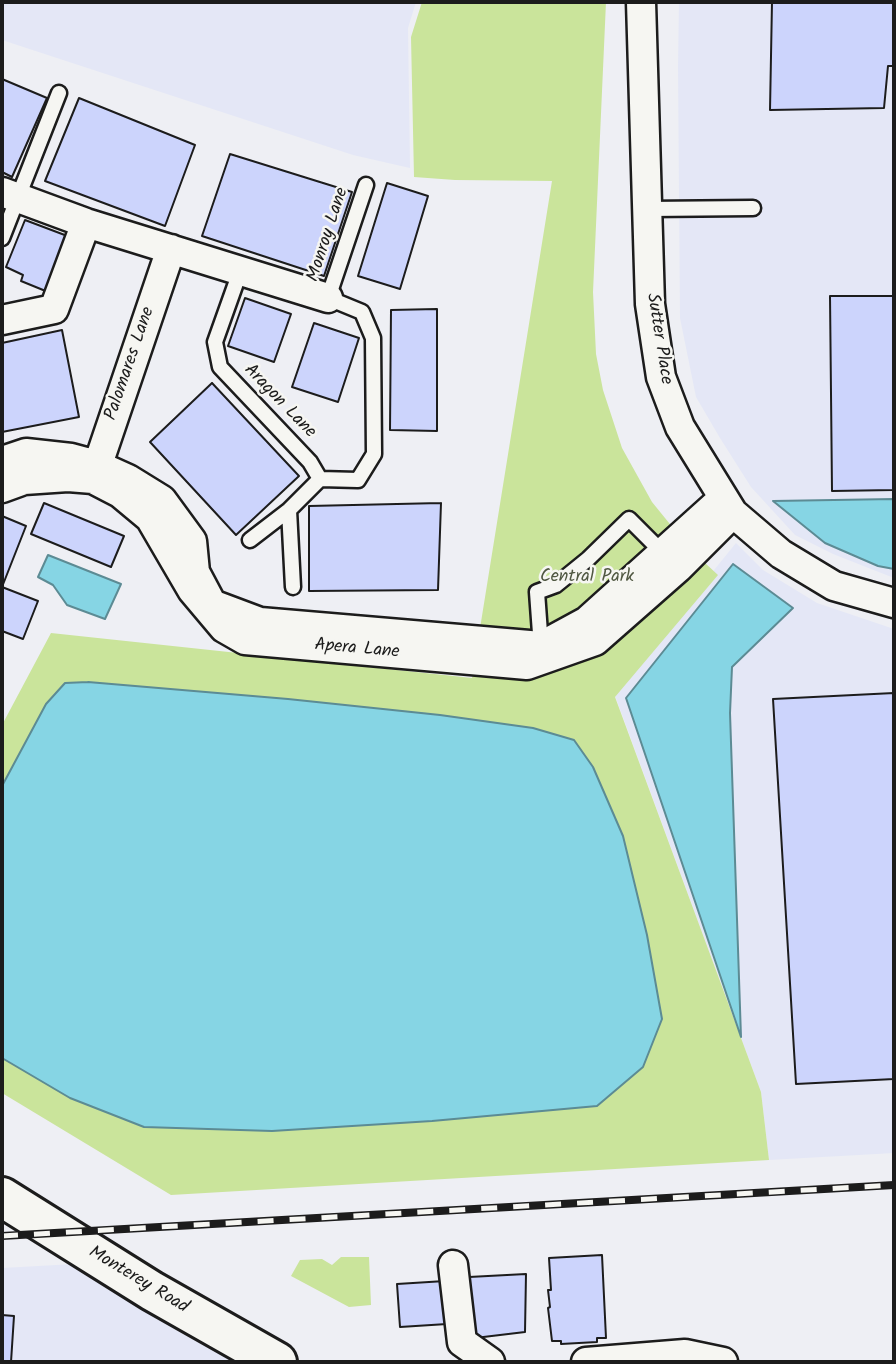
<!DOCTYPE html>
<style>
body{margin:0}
#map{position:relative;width:896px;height:1364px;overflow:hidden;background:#eeeff4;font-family:Kalam,sans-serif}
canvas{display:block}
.frame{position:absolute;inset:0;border:4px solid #1c1c1c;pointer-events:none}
</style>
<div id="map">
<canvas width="896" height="1364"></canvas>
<div class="frame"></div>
</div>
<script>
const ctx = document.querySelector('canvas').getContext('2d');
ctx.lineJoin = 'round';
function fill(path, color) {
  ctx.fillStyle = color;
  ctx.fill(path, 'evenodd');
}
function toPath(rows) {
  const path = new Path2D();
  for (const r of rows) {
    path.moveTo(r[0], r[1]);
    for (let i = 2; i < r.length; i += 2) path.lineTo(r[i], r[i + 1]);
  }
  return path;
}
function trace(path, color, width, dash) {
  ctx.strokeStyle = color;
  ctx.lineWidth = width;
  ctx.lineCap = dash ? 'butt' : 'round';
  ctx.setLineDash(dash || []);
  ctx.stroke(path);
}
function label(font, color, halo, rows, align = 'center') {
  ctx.font = font + ' Kalam,sans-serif';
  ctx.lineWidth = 5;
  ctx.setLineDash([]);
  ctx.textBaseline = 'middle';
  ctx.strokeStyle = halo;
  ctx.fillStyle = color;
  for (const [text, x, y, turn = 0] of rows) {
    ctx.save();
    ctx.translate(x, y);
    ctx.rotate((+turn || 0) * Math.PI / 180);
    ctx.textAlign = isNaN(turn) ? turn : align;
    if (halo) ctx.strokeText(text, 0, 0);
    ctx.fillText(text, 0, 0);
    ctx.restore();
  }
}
fill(toPath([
 [2,2,416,2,408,28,410,168,353,155,2,40],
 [679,2,894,2,894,578,833,554,795,535,751,487,720,438,696,397,680,318,678,67],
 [736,543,763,570,817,603,894,629,894,1153,769,1160,761,1092,614,693],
 [75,1264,169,1326,233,1362,2,1362,2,1268]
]), '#e4e7f6');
fill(toPath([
 [422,2,606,2,593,292,596,354,603,390,622,448,652,502,691,550,718,575,615,697,761,1092,769,1160,171,1195,2,1093,2,725,51,633,472,678,552,181,455,180,414,177,411,37],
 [341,1257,369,1257,371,1305,349,1307,291,1276,300,1260,322,1259,332,1265]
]), '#cae49b');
const water = toPath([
 [894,499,894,569,878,566,825,543,773,501,894,499],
 [48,555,121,584,105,619,67,605,53,585,38,577,48,555],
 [733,564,793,608,732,667,730,713,741,1037,626,698,733,564],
 [88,682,288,699,440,715,533,728,574,740,593,767,623,836,647,935,662,1019,643,1067,597,1106,432,1121,272,1131,144,1127,70,1098,2,1058,2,786,46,704,65,683,88,682]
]);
fill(water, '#86d5e4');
trace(water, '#5c8b94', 2);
const building = toPath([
 [772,2,894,2,894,66,888,66,884,108,770,110,772,2],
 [2,79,47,98,12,177,2,172,2,79],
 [79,98,195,145,165,226,45,181,79,98],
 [230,154,352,192,324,276,202,236,230,154],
 [387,183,428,196,400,289,358,276,387,183],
 [25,220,70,237,48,292,21,281,23,275,6,267,25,220],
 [830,296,894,296,894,490,832,491,830,296],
 [245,298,291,314,274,362,228,346,245,298],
 [437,309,437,431,390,430,391,310,437,309],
 [314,323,359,338,338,402,292,387,314,323],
 [62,330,79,417,2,432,2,343,62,330],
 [212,383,299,476,236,535,150,442,212,383],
 [44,503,124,536,111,567,31,534,44,503],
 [441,503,438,590,309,591,309,506,441,503],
 [2,516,26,526,2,587,38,601,23,639,2,631,2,516],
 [894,693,894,1079,796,1084,773,699,894,693],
 [602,1255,606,1338,597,1338,597,1342,561,1344,561,1341,552,1341,548,1308,550,1307,548,1290,551,1290,549,1258,602,1255],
 [526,1274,525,1332,475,1338,469,1277,526,1274],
 [445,1281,447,1324,400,1327,397,1284,445,1281],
 [2,1315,14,1316,11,1362,2,1362,2,1315]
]);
fill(building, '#ccd4fc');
trace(building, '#1c1c1c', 2);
const service = toPath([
 [648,209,753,208],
 [2,238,59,93],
 [241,269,215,342,220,367,310,462,320,479,358,480,374,454,373,338,362,312,328,298,366,185],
 [289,510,293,587],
 [250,540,289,510,320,479],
 [541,647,537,592,556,585,588,559,629,519,665,555]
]);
const minor = toPath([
 [641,2,650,304,661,377,680,427,733,513,781,554,834,586,894,603],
 [2,192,86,223,328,298],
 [2,320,54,309,86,223],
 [2,461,26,453,71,458,97,465,128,479,162,500,192,541,195,572,212,604,260,622,541,646,587,621,719,502],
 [93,479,171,249],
 [2,488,24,480,68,477,93,479,120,493,150,518,192,590,224,628,245,640,527,665,595,641,678,568,733,513],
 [453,1265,462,1342,490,1362],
 [586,1362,685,1354,723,1362]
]);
const secondary = toPath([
 [2,1197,152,1291,277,1362]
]);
trace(service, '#1c1c1c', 19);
trace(minor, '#1c1c1c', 33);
trace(secondary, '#1c1c1c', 44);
trace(service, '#f6f6f2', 14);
trace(minor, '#f6f6f2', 28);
trace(secondary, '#f6f6f2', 38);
const rail = toPath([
 [2,1236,894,1185]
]);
trace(rail, '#1c1c1c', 8);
trace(rail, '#f6f6f2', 5, [16]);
label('18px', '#1c1c1c', '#f6f6f2', [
 ["Monroy Lane",329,235,-72],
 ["Sutter Place",658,339,81],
 ["Palomares Lane",131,364,-71],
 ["Aragon Lane",279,402,46],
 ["Apera Lane",357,650,5],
 ["Monterey Road",138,1281,31]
]);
label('18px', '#505842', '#f6f6f2', [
 ["Central Park",587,578]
]);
</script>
